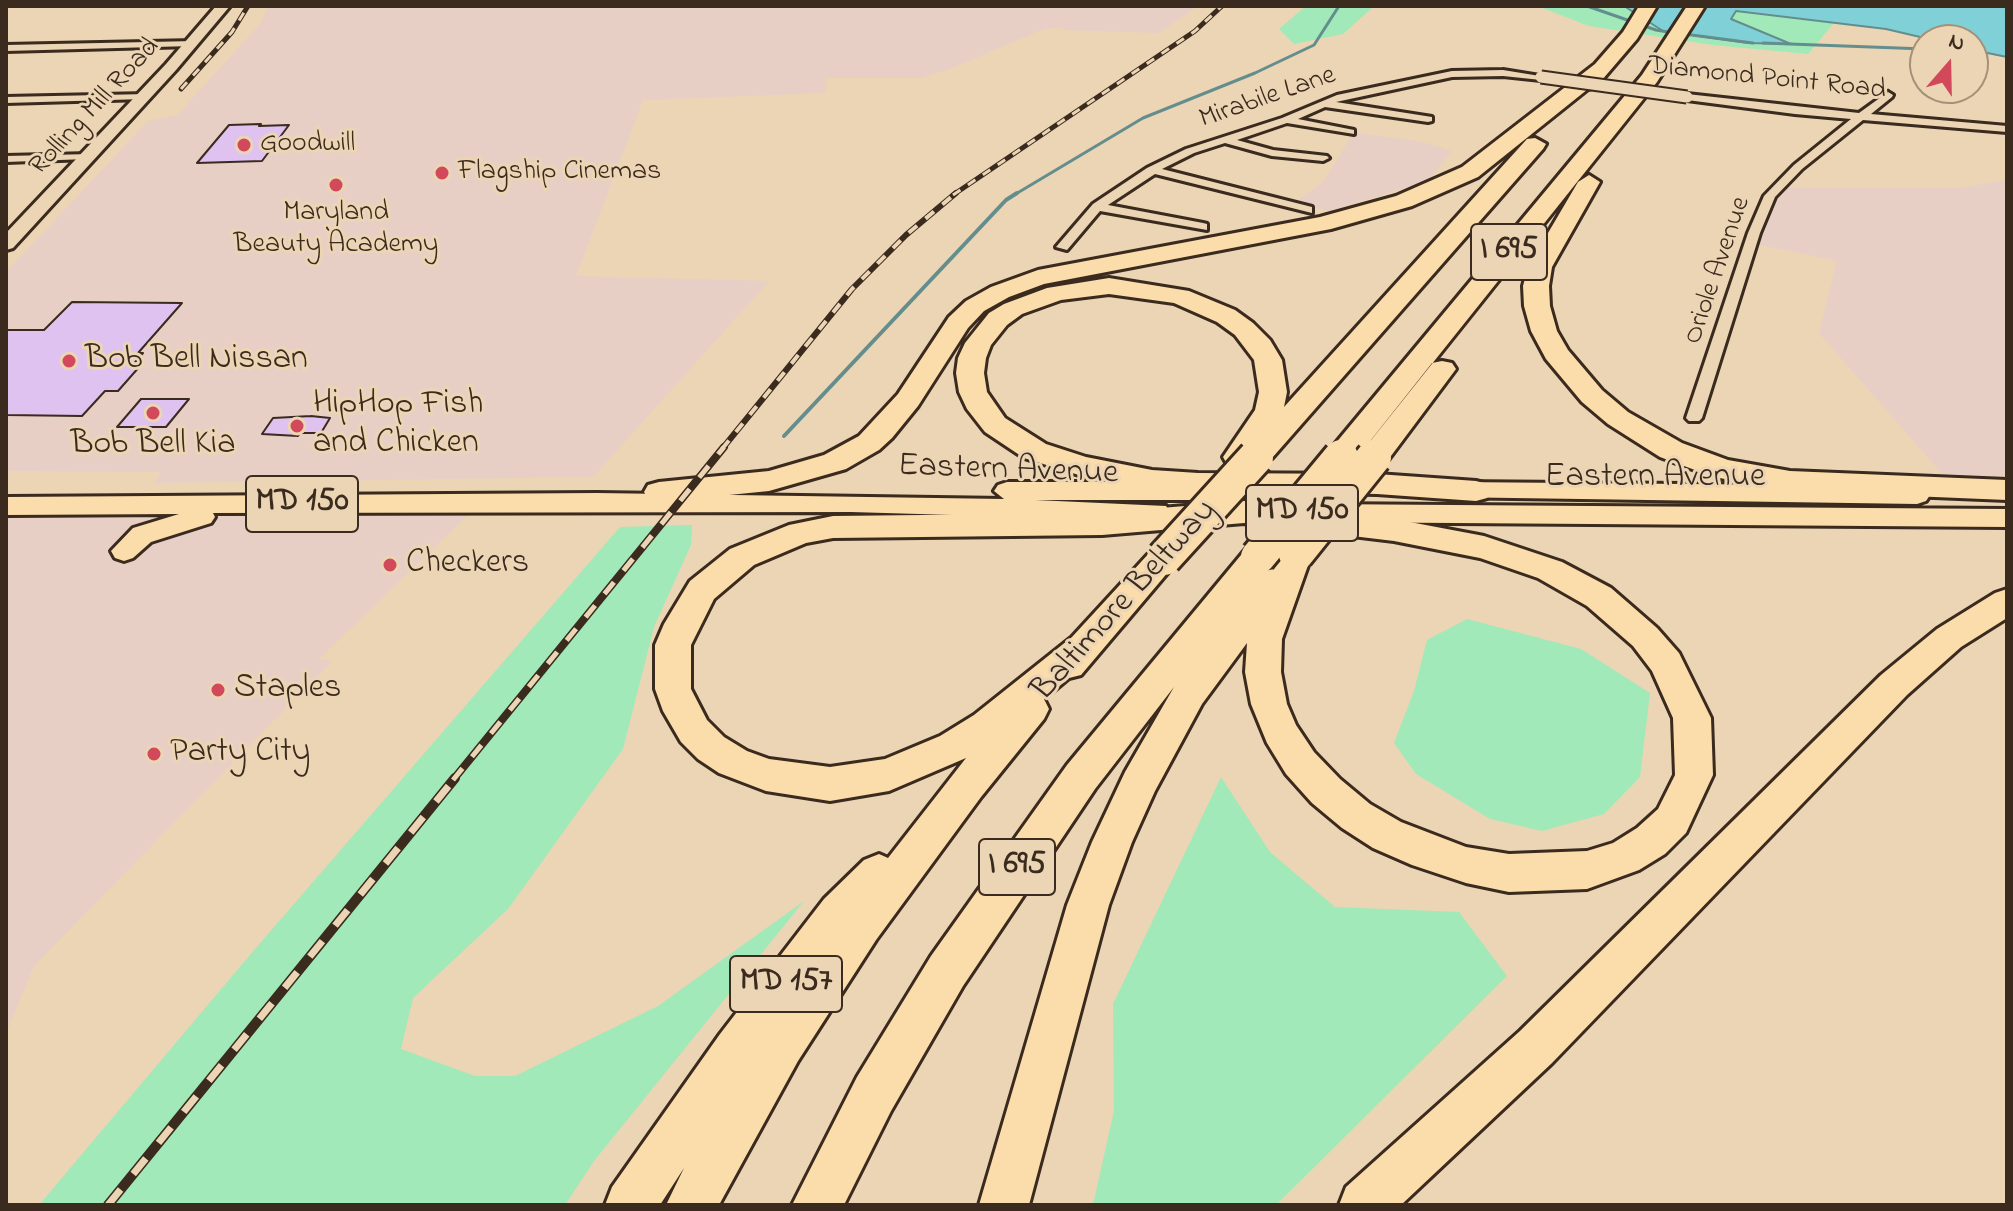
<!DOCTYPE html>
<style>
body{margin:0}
#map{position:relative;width:2013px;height:1211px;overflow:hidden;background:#ebd5b4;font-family:"Indie Flower",sans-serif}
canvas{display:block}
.frame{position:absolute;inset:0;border:8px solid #3b2a1e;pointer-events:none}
.north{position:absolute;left:1909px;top:24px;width:80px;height:80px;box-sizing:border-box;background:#ebd5b4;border:2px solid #a59178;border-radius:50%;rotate:20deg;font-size:22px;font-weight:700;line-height:32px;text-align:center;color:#3b2a1e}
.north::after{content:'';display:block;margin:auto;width:28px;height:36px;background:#d1495b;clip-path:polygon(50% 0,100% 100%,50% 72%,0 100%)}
</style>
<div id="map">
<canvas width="2013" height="1211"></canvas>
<div class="frame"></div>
<div class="north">N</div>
</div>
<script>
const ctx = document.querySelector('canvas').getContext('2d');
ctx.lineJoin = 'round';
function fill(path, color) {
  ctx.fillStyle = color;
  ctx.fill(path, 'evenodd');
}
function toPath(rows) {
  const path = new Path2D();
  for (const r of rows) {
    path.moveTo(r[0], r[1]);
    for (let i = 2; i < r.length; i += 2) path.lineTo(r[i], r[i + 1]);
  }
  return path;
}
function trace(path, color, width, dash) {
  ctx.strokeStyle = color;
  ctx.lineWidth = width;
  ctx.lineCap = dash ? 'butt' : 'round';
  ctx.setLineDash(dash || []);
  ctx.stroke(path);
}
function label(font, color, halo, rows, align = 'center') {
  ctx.font = font + ' "Indie Flower",sans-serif';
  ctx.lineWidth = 6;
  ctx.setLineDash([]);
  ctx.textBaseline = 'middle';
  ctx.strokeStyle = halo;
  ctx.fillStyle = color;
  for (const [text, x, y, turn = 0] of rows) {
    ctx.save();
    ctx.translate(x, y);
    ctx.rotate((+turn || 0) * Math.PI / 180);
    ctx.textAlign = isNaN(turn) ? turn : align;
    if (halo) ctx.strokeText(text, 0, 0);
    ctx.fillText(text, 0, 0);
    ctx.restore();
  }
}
fill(toPath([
 [268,6,1198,6,1159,33,1062,30,1066,27,1044,29,950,69,921,78,826,78,826,93,643,100,576,276,769,281,593,477,154,483,161,472,6,471,6,272,148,121,177,115,260,24],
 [1354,132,1422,142,1452,151,1428,181,1329,211,1296,202,1323,182],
 [2007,180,2007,476,1944,476,1819,333,1837,261,1756,244,1773,200,1783,188,1959,188],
 [474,509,319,659,332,661,34,966,6,1033,6,516]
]), '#e7cfc6');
fill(toPath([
 [1306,6,1391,6,1373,7,1343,34,1294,44,1279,29],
 [1537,6,1708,6,1834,23,1808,54,1713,45,1589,26],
 [692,525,691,545,654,627,623,749,508,909,413,998,401,1049,475,1076,515,1076,658,1006,804,901,594,1161,565,1205,39,1205,255,949,620,527],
 [1467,619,1581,649,1650,693,1640,777,1604,814,1542,831,1490,819,1416,774,1394,743,1414,691,1427,640],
 [1221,777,1270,852,1335,907,1459,912,1507,976,1276,1205,1093,1205,1114,1111,1113,1004]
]), '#a1e9b8');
const water = toPath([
 [1624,6,2007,6,2007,57,1973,50,1973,40,1933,40,1886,29,1736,11,1731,19,1791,44,1748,43,1663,31,1624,6]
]);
fill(water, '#80d1d7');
trace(water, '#648e8d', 2);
trace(toPath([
 [1587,6,1656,30,1674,33],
 [1684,34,1753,43],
 [1763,43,1925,49],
 [1014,195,1143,118,1255,73,1314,45,1339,6]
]), '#648e8d', 3);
trace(toPath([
 [784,436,1006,200,1017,193]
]), '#648e8d', 4);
const building = toPath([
 [261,124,259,126,289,125,262,161,197,163,229,125,261,124],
 [72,302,182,303,138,353,143,353,132,366,140,366,118,391,105,391,82,416,6,415,6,330,44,330,72,302],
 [141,399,189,399,166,427,117,427,141,399],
 [311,416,330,418,321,433,300,433,298,436,262,434,273,418,311,416]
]);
fill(building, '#dfc2f0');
trace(building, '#3b2a1e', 2);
const street = toPath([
 [195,41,197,43,192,46,6,51,6,45,195,41],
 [1503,70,1546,77,1541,80,1503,76,1452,77,1336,102,1432,117,1432,121,1428,122,1325,107,1298,119,1354,130,1354,134,1287,123,1237,140,1273,150,1327,156,1329,158,1323,161,1272,156,1225,143,1194,153,1162,169,1312,207,1312,213,1155,174,1108,205,1203,223,1207,224,1207,230,1100,211,1067,250,1056,247,1093,204,1147,168,1186,149,1282,118,1337,95,1452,71,1503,70],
 [1888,92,1893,95,1892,97,1871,114,2007,126,2007,132,1863,120,1802,169,1775,197,1760,233,1702,418,1699,421,1689,421,1686,418,1748,233,1764,196,1794,165,1851,119,1795,114,1687,100,1682,97,1687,94,1859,113,1888,92],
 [148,94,149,96,144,99,6,103,6,97,148,94],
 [91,154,93,156,87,159,6,162,6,156,91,154]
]);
const secondary = toPath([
 [216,6,230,6,176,70,13,248,6,250,6,233,166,64,216,6]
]);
const primary = toPath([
 [1007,482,1241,482,1250,485,1254,491,1250,497,1241,500,1035,500,1166,506,1170,512,1166,518,1157,521,851,512,213,513,215,517,211,523,151,542,133,558,124,561,115,558,111,551,133,528,179,514,6,515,6,497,597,493,1004,499,994,491,998,485,1007,482],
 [1455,482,1917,486,1926,489,1930,495,1926,501,1917,504,1446,497,1442,491,1446,485,1455,482],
 [1315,504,2007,509,2007,527,1315,522,1306,519,1302,513,1306,507,1315,504]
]);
const highway = toPath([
 [1639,6,1657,6,1637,39,1596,87,1588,89,1478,177,1412,206,1331,229,1044,284,1009,297,984,311,968,328,918,406,892,438,879,450,846,469,769,491,659,502,648,499,644,492,648,485,659,482,769,471,824,455,859,436,898,394,949,317,966,301,991,287,1038,270,1320,217,1396,196,1462,167,1595,64,1623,32,1639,6],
 [1687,6,1705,6,1657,82,1352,464,1341,467,1330,464,1326,457,1330,450,1642,75,1687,6],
 [1535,138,1546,144,1543,149,1272,458,1261,461,1253,458,1249,464,1238,467,1227,464,1223,457,1255,410,1259,392,1254,360,1235,335,1217,322,1174,303,1109,294,1061,300,1022,314,1007,325,991,345,986,358,984,373,987,392,1005,418,1046,444,1086,457,1152,470,1198,473,1377,474,1476,481,1487,484,1491,491,1487,498,1476,501,1377,494,1152,490,1082,476,1024,458,985,432,967,409,959,392,956,373,958,358,965,343,989,313,1004,304,1047,288,1109,278,1189,291,1235,310,1253,323,1270,340,1282,360,1287,392,1284,407,1527,139,1535,138],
 [1589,175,1600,182,1552,267,1549,286,1550,306,1557,331,1568,350,1602,390,1628,412,1682,443,1728,460,1790,471,2007,480,2007,500,1790,491,1756,486,1711,476,1660,457,1608,424,1582,402,1546,359,1531,331,1524,306,1523,286,1528,267,1578,182,1589,175],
 [1442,361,1452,363,1456,369,1385,464,1374,467,1363,464,1359,457,1363,450,1432,363,1442,361],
 [1244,501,1394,519,1484,536,1562,562,1611,588,1657,628,1679,653,1711,718,1713,775,1686,833,1665,854,1639,870,1587,889,1509,892,1466,883,1412,865,1373,848,1342,828,1312,803,1286,774,1267,743,1251,704,1245,672,1247,643,1202,704,1155,791,1132,842,1109,905,1029,1205,979,1205,1067,905,1092,842,1125,772,1174,687,1095,789,963,986,891,1111,844,1205,792,1205,857,1077,931,956,1067,765,1246,549,1258,545,1270,549,1274,557,1265,571,1274,569,1284,546,1296,542,1308,546,1312,554,1282,639,1281,672,1287,704,1296,725,1314,752,1340,779,1370,804,1401,822,1466,847,1509,854,1587,851,1613,843,1637,828,1658,809,1675,775,1673,718,1652,671,1633,646,1587,606,1538,578,1480,558,1394,541,1244,523,1102,535,833,538,806,543,754,565,714,599,691,645,691,689,707,720,724,737,747,751,769,759,830,767,885,759,940,736,974,715,1072,637,1152,550,1164,546,1176,550,1180,558,1081,675,1069,678,1044,699,1049,709,1044,719,981,797,876,940,798,1061,719,1205,666,1205,684,1168,660,1205,605,1205,612,1187,720,1034,824,899,864,860,879,854,888,858,966,758,889,791,830,801,766,791,719,773,698,759,681,742,663,711,655,689,655,645,664,624,690,581,730,549,789,525,833,516,1102,513,1244,501],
 [2007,589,2007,618,1961,647,1907,695,1552,1063,1401,1205,1339,1205,1346,1187,1520,1031,1881,675,1937,629,1995,593,2007,589]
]);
trace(street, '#3b2a1e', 6);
trace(secondary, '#3b2a1e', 6);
trace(primary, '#3b2a1e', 6);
trace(highway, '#3b2a1e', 6);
fill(street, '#ebd5b4');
fill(secondary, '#ebd5b4');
fill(primary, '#fbdcab');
fill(highway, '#fbdcab');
const railFar3 = toPath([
 [181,89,232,32,248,6],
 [953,195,1195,31,1222,6]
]);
const railFar2 = toPath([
 [722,449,852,289,906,235,956,193]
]);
const railFar1 = toPath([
 [453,780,724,447]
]);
const rail = toPath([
 [108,1205,455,778]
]);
trace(railFar3, '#3b2a1e', 5);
trace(railFar2, '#3b2a1e', 6);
trace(railFar1, '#3b2a1e', 8);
trace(rail, '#3b2a1e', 10);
trace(railFar3, '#ebd5b4', 3, [9]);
trace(railFar2, '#ebd5b4', 4, [11]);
trace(railFar1, '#ebd5b4', 5, [15]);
trace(rail, '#ebd5b4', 7, [20]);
const streetBridge = toPath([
 [1541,77,1687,97]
]);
const highwayBridge = toPath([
 [1296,554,1374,457],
 [1258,557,1341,457],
 [1164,558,1256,457]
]);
trace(streetBridge, '#3b2a1e', 15, []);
trace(highwayBridge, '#3b2a1e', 40, []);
trace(streetBridge, '#ebd5b4', 11);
trace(highwayBridge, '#fbdcab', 34);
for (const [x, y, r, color] of [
 [244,145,8,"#d1495b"],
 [442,173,8,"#d1495b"],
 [336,185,8,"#d1495b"],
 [69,361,8,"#d1495b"],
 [153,413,8,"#d1495b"],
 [297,426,8,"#d1495b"],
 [390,565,8,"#d1495b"],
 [218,690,8,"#d1495b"],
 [154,754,8,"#d1495b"]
]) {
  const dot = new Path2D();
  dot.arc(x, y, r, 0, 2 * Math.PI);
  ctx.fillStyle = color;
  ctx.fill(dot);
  trace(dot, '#ebd5b4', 3);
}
label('28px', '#3b2a1e', '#ebd5b4', [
 ["Diamond Point Road",1767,80,6],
 ["Mirabile Lane",1268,99,-19],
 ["Rolling Mill Road",96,108,-47],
 ["Oriole Avenue",1719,271,-71]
]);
label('28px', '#3b2a1e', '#ebd5b4', [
 ["Goodwill",260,145],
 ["Flagship Cinemas",458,173],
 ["Maryland",336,214,"center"],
 ["Beauty Academy",336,246,"center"]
], 'left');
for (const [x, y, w] of [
 [1509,252,76],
 [302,504,112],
 [1302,513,112],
 [1017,867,76],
 [786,984,112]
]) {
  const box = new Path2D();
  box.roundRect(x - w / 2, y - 28, w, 56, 6);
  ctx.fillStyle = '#ebd5b4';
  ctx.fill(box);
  trace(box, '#3b2a1e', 2);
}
label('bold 32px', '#3b2a1e', null, [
 ["I 695",1509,252],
 ["MD 150",302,504],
 ["MD 150",1302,513],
 ["I 695",1017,867],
 ["MD 157",786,984]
]);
label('34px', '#3b2a1e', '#ebd5b4', [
 ["Bob Bell Nissan",85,361],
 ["HipHop Fish",313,406],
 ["and Chicken",313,445],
 ["Bob Bell Kia",153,446,"center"],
 ["Checkers",406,565],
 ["Staples",234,690],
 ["Party City",170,754]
], 'left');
label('34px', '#3b2a1e', '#ebd5b4', [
 ["Eastern Avenue",1008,472,2],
 ["Eastern Avenue",1655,479],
 ["Baltimore Beltway",1126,602,-48]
]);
</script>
